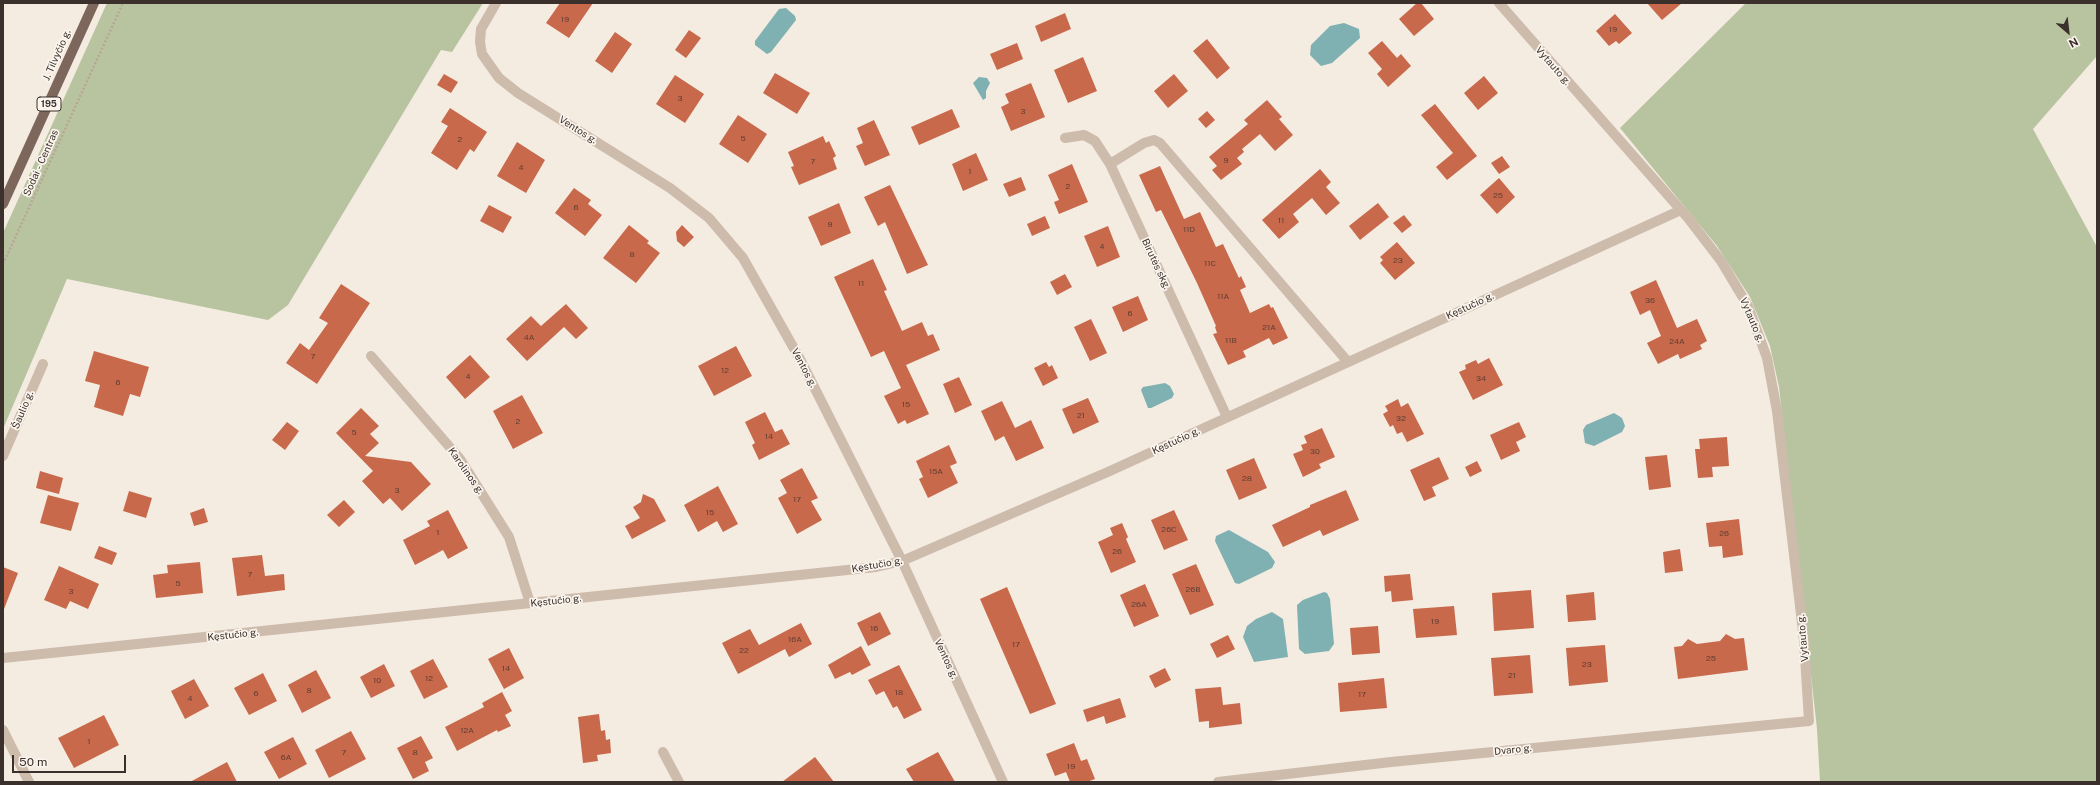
<!DOCTYPE html>
<meta charset="utf-8">
<style>
body{margin:0}
#map{position:relative;width:2100px;height:785px;overflow:hidden;background:#f4ebe1;font-family:"Public Sans",sans-serif}
canvas{display:block}
.frame{position:absolute;inset:0;border:4px solid #3b302b;pointer-events:none}
.north{position:absolute;left:2048px;top:12px;width:40px;height:40px;-webkit-text-stroke:3px #fbf5ee;paint-order:stroke;rotate:152deg;font-size:11px;font-weight:700;line-height:16px;text-align:center;color:#3b302b}
.north::after{content:'';display:block;margin:auto;width:14px;height:18px;background:#3b302b;clip-path:polygon(50% 0,100% 100%,50% 72%,0 100%)}
.scale{position:absolute;left:12px;top:755px;width:114px;height:18px;box-sizing:border-box;border:2px solid #3b302b;border-top:0;padding-left:5px;font-size:12px;line-height:14px;white-space:nowrap;color:#3b302b;-webkit-text-stroke:3px #fbf5ee;paint-order:stroke}
</style>
<div id="map">
<canvas width="2100" height="785"></canvas>
<div class="frame"></div>
<div class="north">N</div>
<div class="scale">50 m</div>
</div>
<script>
const ctx = document.querySelector('canvas').getContext('2d');
ctx.lineJoin = 'round';
function fill(path, color) {
  ctx.fillStyle = color;
  ctx.fill(path, 'evenodd');
}
function toPath(rows) {
  const path = new Path2D();
  for (const r of rows) {
    path.moveTo(r[0], r[1]);
    for (let i = 2; i < r.length; i += 2) path.lineTo(r[i], r[i + 1]);
  }
  return path;
}
function trace(path, color, width, dash) {
  ctx.strokeStyle = color;
  ctx.lineWidth = width;
  ctx.lineCap = dash ? 'butt' : 'round';
  ctx.setLineDash(dash || []);
  ctx.stroke(path);
}
function label(font, color, halo, rows, align = 'center') {
  ctx.font = font + ' "Public Sans",sans-serif';
  ctx.lineWidth = 3.5;
  ctx.setLineDash([]);
  ctx.textBaseline = 'middle';
  ctx.strokeStyle = halo;
  ctx.fillStyle = color;
  for (const [text, x, y, turn = 0] of rows) {
    ctx.save();
    ctx.translate(x, y);
    ctx.rotate((+turn || 0) * Math.PI / 180);
    ctx.textAlign = isNaN(turn) ? turn : align;
    if (halo) ctx.strokeText(text, 0, 0);
    ctx.fillText(text, 0, 0);
    ctx.restore();
  }
}
fill(toPath([
 [107,3,483,3,452,52,441,50,288,305,268,320,67,279,3,429,3,233],
 [1746,3,2097,3,2097,56,2033,129,2097,247,2097,782,1820,782,1817,729,1779,387,1770,346,1750,297,1717,246,1620,128]
]), '#b8c4a0');
fill(toPath([
 [786,8,795,16,796,20,771,52,767,54,755,45,755,41,779,9],
 [1344,23,1359,29,1360,38,1332,63,1321,66,1310,55,1311,45,1330,26],
 [979,77,987,78,990,83,986,91,986,98,983,100,973,83],
 [1165,383,1170,386,1174,394,1172,398,1151,408,1148,408,1141,390,1143,387],
 [1614,413,1622,418,1625,426,1622,432,1594,446,1585,443,1583,430,1586,425],
 [1229,530,1268,552,1275,562,1272,568,1239,584,1235,583,1215,541,1216,536],
 [1324,592,1327,593,1330,599,1334,644,1329,651,1305,654,1299,649,1297,605,1303,600],
 [1272,612,1283,619,1288,657,1254,662,1243,637,1247,626,1256,619]
]), '#7fb0b2');
fill(toPath([
 [560,3,593,3,569,38,546,23],
 [1417,3,1421,3,1434,19,1414,36,1399,19],
 [1647,3,1682,3,1662,20],
 [1065,13,1071,29,1041,42,1035,26],
 [1615,14,1632,33,1619,44,1616,41,1609,46,1596,31],
 [689,30,701,38,686,58,675,50],
 [615,32,632,44,612,73,595,61],
 [1207,39,1230,68,1217,79,1193,51],
 [1382,41,1397,58,1401,54,1411,66,1388,87,1377,74,1382,69,1368,53],
 [1017,43,1023,59,997,70,990,54],
 [1083,57,1097,91,1068,103,1054,70],
 [775,73,810,93,797,114,763,93],
 [444,74,458,82,451,93,437,85],
 [1174,74,1188,91,1168,108,1154,91],
 [675,75,704,94,685,123,656,104],
 [1484,76,1498,93,1478,110,1464,93],
 [1031,83,1045,117,1011,131,1001,107,1009,103,1005,94],
 [1267,100,1282,117,1279,119,1293,135,1275,151,1260,134,1242,149,1244,152,1237,158,1242,164,1221,180,1212,170,1217,166,1209,157,1248,124,1244,120],
 [1435,104,1477,156,1447,180,1436,167,1453,153,1421,115],
 [450,108,487,132,474,152,470,149,457,170,431,153,448,126,441,122],
 [952,109,960,127,919,145,911,127],
 [1207,111,1215,120,1206,128,1198,119],
 [738,115,767,134,748,163,719,144],
 [874,120,890,155,865,166,856,146,863,143,857,128],
 [823,136,826,143,829,141,836,156,833,158,837,169,799,185,791,167,794,166,788,152],
 [517,142,545,160,526,193,497,176],
 [976,153,988,180,963,191,952,164],
 [1502,156,1510,167,1499,174,1491,163],
 [1072,164,1088,202,1059,214,1054,202,1059,200,1048,175],
 [1160,166,1184,219,1200,212,1216,247,1223,244,1239,278,1241,276,1246,287,1240,290,1250,313,1269,304,1271,308,1273,307,1288,338,1273,345,1269,338,1243,351,1246,357,1228,365,1213,334,1217,333,1215,327,1216,326,1197,283,1161,210,1156,212,1139,175],
 [1320,169,1331,182,1326,187,1340,203,1326,215,1312,198,1293,214,1299,222,1279,239,1262,220],
 [1021,177,1026,190,1009,197,1003,184],
 [1499,178,1515,197,1497,214,1480,195],
 [890,185,928,265,907,274,885,222,878,226,864,197],
 [574,188,591,200,588,204,602,215,585,236,555,213],
 [839,203,851,233,821,246,808,217],
 [1378,203,1389,217,1360,240,1349,226],
 [489,205,512,217,503,233,480,221],
 [1404,215,1412,225,1402,233,1393,223],
 [1045,216,1050,228,1032,236,1027,224],
 [629,225,649,241,647,243,660,253,636,283,603,258],
 [682,225,694,237,684,247,677,241,676,232],
 [1108,226,1120,257,1097,267,1084,236],
 [1397,242,1415,263,1395,280,1380,263,1383,260,1380,257],
 [873,259,887,290,884,291,902,331,922,322,928,336,933,334,940,350,906,365,929,414,907,424,905,420,898,424,884,396,901,388,884,351,871,357,834,277],
 [1065,274,1072,287,1057,295,1050,282],
 [1656,280,1677,328,1697,319,1707,341,1700,345,1702,349,1680,359,1678,354,1658,364,1647,343,1661,336,1650,310,1640,315,1630,292],
 [341,284,370,303,317,384,286,363,300,343,309,350,328,323,319,318],
 [1138,296,1148,320,1123,332,1112,307],
 [566,304,588,328,576,339,564,327,527,361,506,339,531,316,541,326],
 [1091,319,1107,353,1090,361,1074,327],
 [736,346,752,376,714,396,698,366],
 [94,351,149,367,140,397,130,394,123,416,94,407,100,385,85,381],
 [470,355,490,377,465,399,446,377],
 [1489,358,1503,385,1473,400,1459,372,1466,369,1465,365,1476,360,1478,364],
 [1046,362,1049,367,1052,365,1058,378,1043,386,1034,368],
 [959,377,972,405,955,413,943,384],
 [522,395,543,433,513,449,493,411],
 [1088,398,1099,422,1073,434,1062,409],
 [1398,399,1401,407,1408,403,1424,434,1407,442,1402,432,1397,434,1393,425,1390,427,1383,414,1388,411,1385,406],
 [1002,401,1015,428,1031,420,1044,448,1016,461,1004,436,995,441,981,411],
 [361,408,379,426,370,434,379,443,365,456,411,462,431,484,402,511,390,498,383,504,362,481,373,471,336,433],
 [765,412,775,432,782,429,790,444,759,460,752,445,755,443,745,422],
 [287,422,299,431,285,450,272,440],
 [1519,422,1526,437,1516,442,1520,451,1501,460,1490,435],
 [1322,428,1335,457,1319,464,1321,468,1303,477,1293,454,1303,450,1301,445,1307,443,1304,436],
 [1727,437,1729,466,1712,467,1713,477,1698,478,1695,449,1700,449,1699,439],
 [949,445,957,463,950,466,958,483,928,498,919,479,923,477,916,461],
 [1667,455,1671,487,1649,490,1645,457],
 [1439,457,1449,479,1432,487,1436,496,1424,501,1410,470],
 [1254,458,1267,488,1239,500,1226,470],
 [1477,461,1482,471,1470,477,1465,467],
 [802,468,818,498,811,501,822,520,797,534,778,498,787,493,780,480],
 [40,471,63,478,59,494,36,488],
 [718,486,738,524,723,532,717,521,698,532,684,505],
 [1346,490,1359,520,1323,536,1320,530,1283,547,1272,525,1310,507,1310,505],
 [129,491,152,498,146,518,123,511],
 [643,494,654,499,666,521,632,539,625,526,640,518,633,507,641,502],
 [48,495,79,503,71,531,40,523],
 [344,500,355,512,339,527,327,515],
 [204,508,208,522,194,526,190,513],
 [448,510,468,548,448,559,443,550,415,565,403,540,430,526,427,521],
 [1174,510,1188,540,1164,550,1151,520],
 [1739,519,1743,555,1723,558,1722,546,1709,547,1706,523],
 [1122,523,1128,537,1126,539,1136,562,1111,573,1098,542,1113,535,1110,528],
 [99,546,117,553,112,565,94,558],
 [1680,549,1683,571,1665,573,1663,552],
 [262,555,265,576,284,574,285,590,237,596,232,558],
 [200,562,203,593,156,598,153,575,168,573,167,565],
 [1196,564,1214,605,1190,615,1172,574],
 [59,566,99,584,88,609,70,601,66,609,44,600],
 [3,567,18,573,4,609,3,609],
 [1410,574,1413,600,1392,602,1391,591,1385,592,1384,576],
 [1145,584,1159,616,1134,627,1120,595],
 [1007,587,1056,704,1030,714,980,599],
 [1531,590,1534,628,1494,631,1492,593],
 [1594,592,1596,620,1568,622,1566,595],
 [1454,606,1457,635,1416,638,1413,609],
 [880,612,891,634,868,646,857,623],
 [801,623,812,644,789,657,785,649,738,674,722,643,750,629,759,645],
 [1378,626,1380,653,1352,655,1350,628],
 [1726,634,1735,639,1744,638,1748,670,1678,679,1674,647,1682,646,1688,639,1697,644,1720,641],
 [1228,635,1235,649,1217,658,1210,644],
 [1605,645,1608,682,1569,686,1566,648],
 [861,646,871,665,852,675,850,672,835,679,828,665],
 [509,648,524,678,504,689,488,659],
 [1530,655,1533,693,1494,696,1491,658],
 [433,659,448,687,424,699,410,671],
 [384,664,395,686,371,698,360,677],
 [899,665,922,710,904,719,897,706,893,708,884,691,876,695,868,680],
 [1165,668,1171,680,1155,688,1149,676],
 [316,670,331,698,302,713,288,685],
 [263,673,277,701,249,715,234,688],
 [1384,678,1387,708,1340,712,1338,683],
 [194,679,209,706,185,719,171,691],
 [1221,687,1223,705,1240,703,1242,724,1209,728,1209,721,1199,722,1195,689],
 [502,692,512,711,505,715,511,726,498,732,497,730,457,751,445,727,484,707,482,703],
 [1120,698,1126,717,1106,724,1104,716,1087,722,1083,710],
 [599,714,601,731,605,730,606,740,610,739,611,753,597,755,598,761,583,763,578,717],
 [104,715,119,745,74,768,58,738],
 [351,731,366,759,329,778,315,750],
 [421,736,433,758,425,762,429,771,413,779,397,748],
 [293,737,307,764,279,779,264,752],
 [1074,743,1081,761,1087,759,1095,779,1087,782,1070,782,1066,772,1055,776,1046,754],
 [938,752,955,782,914,782,906,769],
 [815,757,834,782,782,782],
 [227,762,237,782,190,782]
]), '#c8694b');
trace(toPath([
 [3,264,123,3]
]), '#b9a596', 2.5, [2, 2]);
trace(toPath([
 [496,3,481,29,480,42,482,54,499,78,518,93,670,188,709,218,743,258,801,361,902,561,1003,782],
 [1065,138,1084,135,1095,141,1110,164,1227,417],
 [1110,164,1144,143,1154,140,1160,143,1348,362],
 [371,356,460,459,509,537,530,603],
 [3,456,43,364],
 [3,658,876,567,902,561,1110,471,1681,210],
 [3,730,29,782],
 [663,752,679,782],
 [1218,782,1391,762,1809,721,1804,640,1777,411,1767,358,1748,306,1721,261,1688,218,1499,3]
]), '#cdbbac', 10);
trace(toPath([
 [3,204,94,3]
]), '#7d675c', 10);
label('8px', '#5e3e33', null, [
 ["19",565,20],
 ["19",1613,30],
 ["3",680,99],
 ["3",1023,112],
 ["5",743,139],
 ["2",460,140],
 ["9",1226,161],
 ["7",813,162],
 ["4",521,168],
 ["1",970,172],
 ["2",1068,187],
 ["25",1498,196],
 ["6",576,208],
 ["11",1281,221],
 ["9",830,225],
 ["11D",1189,230],
 ["4",1102,247],
 ["8",632,255],
 ["23",1398,261],
 ["11C",1210,264],
 ["11",861,284],
 ["11A",1223,297],
 ["36",1650,301],
 ["6",1130,314],
 ["21A",1269,328],
 ["4A",529,338],
 ["11B",1231,341],
 ["24A",1677,342],
 ["7",313,357],
 ["12",725,371],
 ["4",468,377],
 ["34",1481,379],
 ["6",118,383],
 ["15",906,405],
 ["21",1081,416],
 ["32",1401,419],
 ["2",518,422],
 ["5",354,433],
 ["14",769,437],
 ["30",1315,452],
 ["15A",936,472],
 ["28",1247,479],
 ["3",397,491],
 ["17",797,500],
 ["15",710,513],
 ["26C",1169,530],
 ["1",438,533],
 ["26",1724,534],
 ["26",1117,552],
 ["7",250,575],
 ["5",178,584],
 ["26B",1193,590],
 ["3",71,592],
 ["26A",1139,605],
 ["19",1435,622],
 ["16",874,629],
 ["16A",795,640],
 ["17",1016,645],
 ["22",744,651],
 ["25",1711,659],
 ["23",1587,665],
 ["14",506,669],
 ["21",1512,676],
 ["12",429,679],
 ["10",377,681],
 ["8",309,691],
 ["18",899,693],
 ["6",256,694],
 ["17",1362,695],
 ["4",190,699],
 ["12A",467,731],
 ["1",89,742],
 ["7",344,753],
 ["8",415,753],
 ["6A",286,758],
 ["19",1071,767]
]);
for (const [x, y, w] of [
 [49,104,24]
]) {
  const box = new Path2D();
  box.roundRect(x - w / 2, y - 7, w, 14, 3);
  ctx.fillStyle = '#fbf5ee';
  ctx.fill(box);
  trace(box, '#3b302b', 1);
}
label('bold 9px', '#3b302b', null, [
 ["195",49,104]
]);
label('10px', '#3b302b', '#fbf5ee', [
 ["J. Tilvyčio g.",57,55,-66],
 ["Vytauto g.",1553,66,49],
 ["Ventos g.",578,130,32],
 ["Sodai - Centras",41,163,-66],
 ["Birutės skg.",1156,264,65],
 ["Kęstučio g.",1470,306,-25],
 ["Vytauto g.",1752,320,67],
 ["Ventos g.",804,368,62],
 ["Šaulio g.",23,410,-67],
 ["Kęstučio g.",1176,441,-25],
 ["Karolinos g.",466,471,55],
 ["Kęstučio g.",877,565,-10],
 ["Kęstučio g.",556,601,-6],
 ["Kęstučio g.",233,635,-6],
 ["Vytauto g.",1803,638,-95],
 ["Ventos g.",946,659,65],
 ["Dvaro g.",1513,750,-6]
]);
</script>
